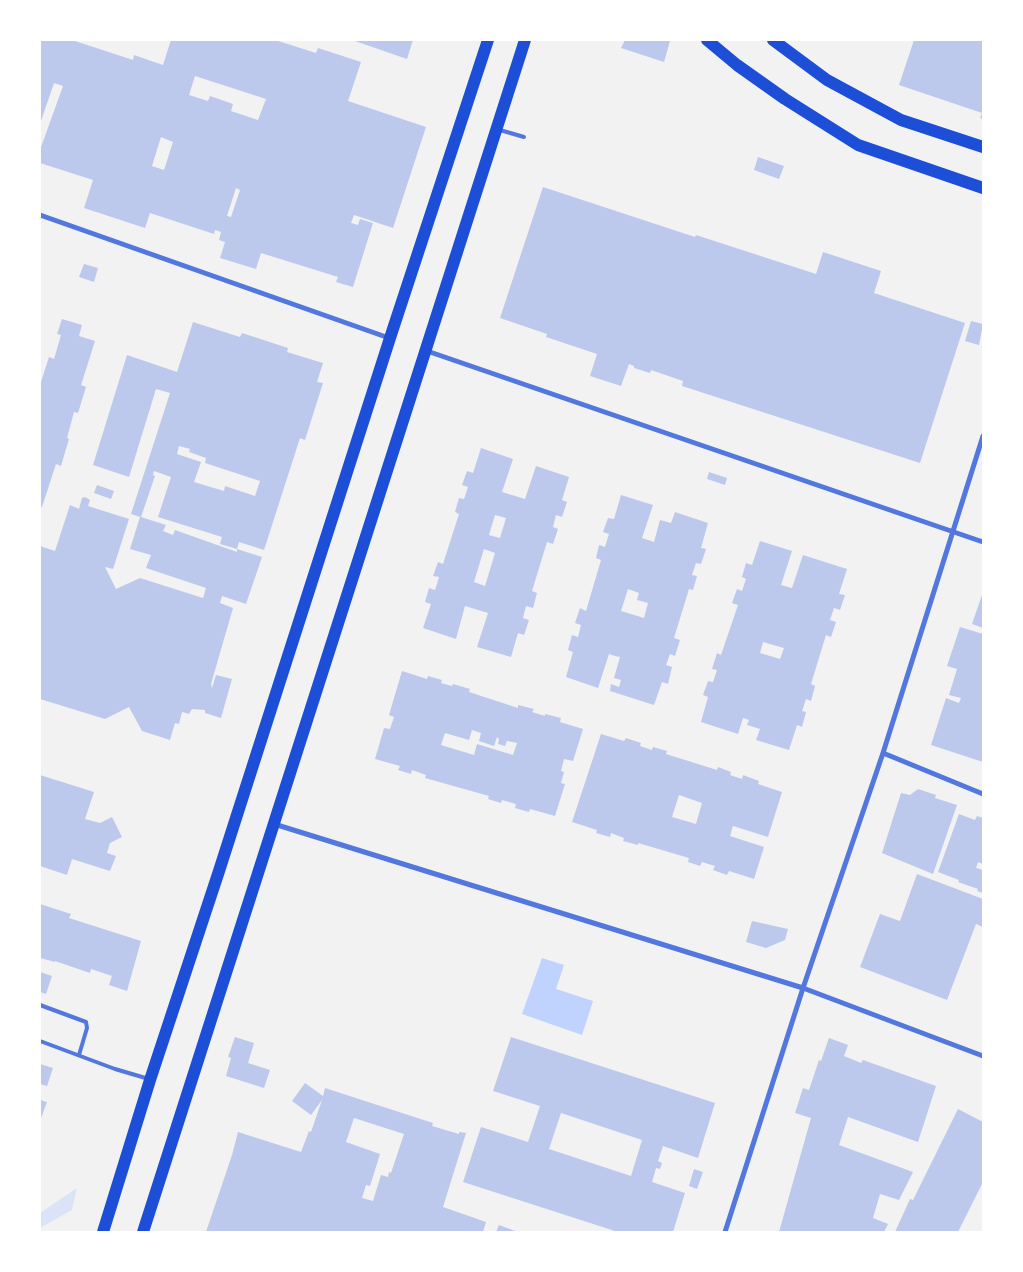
<!DOCTYPE html>
<style>
body{margin:0}
#map{position:relative;width:1023px;height:1272px;overflow:hidden;background:#f2f2f2;font-family:Poppins,sans-serif}
canvas{display:block}
.frame{position:absolute;inset:0;border:41px solid #fff;pointer-events:none}
</style>
<div id="map">
<canvas width="1023" height="1272"></canvas>
<div class="frame"></div>
</div>
<script>
const ctx = document.querySelector('canvas').getContext('2d');
ctx.lineJoin = 'round';
function fill(path, color) {
  ctx.fillStyle = color;
  ctx.fill(path, 'evenodd');
}
function toPath(rows) {
  const path = new Path2D();
  for (const r of rows) {
    path.moveTo(r[0], r[1]);
    for (let i = 2; i < r.length; i += 2) path.lineTo(r[i], r[i + 1]);
  }
  return path;
}
function trace(path, color, width, dash) {
  ctx.strokeStyle = color;
  ctx.lineWidth = width;
  ctx.lineCap = dash ? 'butt' : 'round';
  ctx.setLineDash(dash || []);
  ctx.stroke(path);
}
fill(toPath([
 [77,1188,72,1210,40,1228,40,1213]
]), '#dbe4f7');
fill(toPath([
 [542,958,564,965,556,989,593,1001,582,1035,522,1014]
]), '#bfd3fe');
fill(toPath([
 [40,40,72,40,133,60,134,55,163,65,171,40,275,40,316,53,318,48,361,62,348,101,426,127,393,228,354,215,351,223,358,225,360,219,373,223,353,287,336,282,338,277,261,253,256,269,220,258,225,242,219,240,221,232,215,230,214,234,150,213,145,228,84,208,93,180,40,163,40,150,63,86,54,83,40,124],
 [195,76,266,99,258,120,231,111,233,104,210,96,208,101,189,95],
 [161,137,173,142,164,170,152,166],
 [236,188,240,190,231,217,227,216],
 [352,40,413,40,407,59],
 [625,40,668,40,670,41,664,62,621,48],
 [914,40,983,40,983,119,980,118,982,113,899,85],
 [758,157,784,166,779,179,754,170],
 [543,187,695,237,696,235,816,274,823,252,881,271,874,293,965,323,920,463,682,386,683,381,651,370,650,373,634,368,634,366,629,364,621,386,590,376,597,354,546,337,547,334,500,318],
 [84,264,98,268,94,282,79,277],
 [62,319,82,325,79,336,95,341,81,385,86,387,78,413,74,412,67,438,69,439,61,466,56,464,42,507,40,506,40,385,49,357,54,359,61,335,57,334],
 [971,321,983,324,979,345,965,341],
 [193,322,240,337,242,333,288,348,287,352,323,363,317,382,323,383,305,440,300,438,264,550,239,542,237,549,220,544,222,537,158,517,171,477,154,471,153,475,155,476,141,517,166,525,163,531,173,535,175,530,237,552,237,549,262,557,246,604,222,596,220,603,233,608,211,684,212,688,216,675,232,679,221,718,205,713,205,710,192,709,189,714,182,712,179,724,175,723,170,740,142,731,129,707,105,719,40,699,40,546,55,551,70,505,79,509,82,498,85,497,90,500,88,506,129,519,113,569,105,567,116,589,140,578,203,598,206,588,146,568,151,555,130,549,140,517,131,514,170,393,156,389,129,477,93,465,127,355,177,372],
 [179,446,190,449,189,452,206,458,205,463,260,481,255,496,225,486,224,491,194,482,201,462,177,454],
 [481,448,513,459,502,492,525,499,536,466,569,477,562,500,567,502,562,517,556,515,553,527,558,529,553,544,547,542,532,591,537,593,533,608,526,606,523,618,529,620,524,635,518,633,511,657,477,647,488,613,465,606,456,639,423,628,431,604,425,602,429,588,435,590,439,577,433,576,438,562,443,564,459,514,455,512,459,498,464,499,468,487,462,485,467,471,473,473],
 [495,515,506,518,500,538,489,535],
 [484,549,495,553,485,586,474,582],
 [709,472,727,478,725,485,707,479],
 [97,485,114,491,111,499,94,493],
 [621,495,653,505,642,538,654,542,660,520,671,523,675,512,708,523,701,548,706,549,701,564,696,563,692,575,697,576,693,590,689,589,674,638,680,640,675,656,670,654,666,665,672,667,668,684,662,682,654,705,610,691,611,684,619,687,621,680,614,678,620,657,615,656,609,654,598,688,566,677,573,652,568,650,572,635,578,637,581,625,575,623,580,608,586,611,601,560,596,558,599,545,605,547,609,534,603,532,608,518,614,519],
 [628,589,639,593,637,600,648,603,644,618,621,611],
 [760,541,792,551,781,585,792,588,803,555,847,569,839,594,845,595,840,610,834,608,830,620,836,622,831,637,826,635,811,684,815,686,811,701,806,699,802,711,806,712,802,727,797,725,789,750,756,740,760,729,747,725,749,720,743,718,738,734,701,722,708,697,703,695,708,681,713,682,717,670,712,669,717,653,721,655,738,605,732,603,737,589,742,591,746,579,742,577,746,563,752,565],
 [763,642,784,648,780,659,760,653],
 [983,592,983,628,972,624],
 [960,627,983,634,983,762,931,745,946,698,959,703,961,698,949,695,957,669,947,666],
 [402,671,427,679,428,676,442,680,441,683,452,686,453,684,470,689,469,692,518,708,518,705,534,709,532,712,545,716,545,714,561,718,560,722,583,729,573,761,564,759,561,771,564,772,561,783,565,784,555,816,530,809,529,812,515,808,516,804,502,800,501,803,488,799,489,796,425,778,426,775,412,770,411,774,398,770,400,766,375,759,384,728,390,729,394,717,389,715],
 [472,730,481,733,479,741,494,746,497,737,499,739,498,744,505,746,507,741,517,743,513,755,477,744,474,755,441,745,445,733,469,740],
 [601,734,624,741,626,738,641,743,640,746,652,750,653,747,667,751,666,754,717,770,718,767,731,772,730,775,742,779,743,775,759,781,758,784,782,792,768,837,733,826,730,836,764,847,754,879,729,871,727,875,713,870,715,866,702,862,700,866,688,862,689,858,638,843,638,845,623,841,624,838,611,833,610,837,596,833,597,830,572,822],
 [679,795,702,803,696,824,672,817],
 [40,775,94,792,85,819,100,823,112,817,122,837,110,843,107,853,116,856,110,871,72,859,67,875,40,866],
 [918,789,936,795,935,798,957,805,933,874,882,853,901,793,910,795],
 [959,814,975,820,977,816,983,818,983,864,978,862,976,868,983,870,983,893,977,891,978,889,958,882,959,880,938,872],
 [917,874,983,899,983,927,976,924,947,1000,860,967,880,914,900,921],
 [40,904,71,914,69,918,141,941,127,991,109,985,112,976,91,969,90,973,55,961,55,962,40,958],
 [752,921,788,929,785,940,766,948,746,942],
 [40,972,52,976,46,994,40,992],
 [235,1037,254,1043,248,1063,270,1070,264,1088,226,1076,231,1058,228,1057],
 [511,1037,715,1103,698,1158,663,1146,658,1161,662,1163,660,1169,656,1168,652,1182,685,1193,673,1232,618,1232,463,1182,481,1127,528,1142,540,1106,493,1091],
 [561,1113,642,1140,631,1176,549,1149],
 [829,1038,848,1045,844,1056,861,1063,863,1060,936,1086,918,1142,848,1117,839,1145,913,1172,899,1200,880,1194,873,1218,888,1224,884,1232,779,1232,811,1118,795,1113,803,1088,809,1090,819,1060,821,1061],
 [40,1064,53,1068,47,1086,40,1084],
 [305,1083,323,1096,325,1088,433,1123,432,1126,459,1134,459,1132,466,1133,443,1207,486,1222,483,1232,206,1232,232,1155,238,1132,301,1152,309,1131,311,1132,322,1100,311,1115,292,1101],
 [354,1118,404,1134,391,1173,389,1172,388,1177,381,1175,373,1201,362,1198,366,1185,370,1186,380,1154,346,1142],
 [40,1100,47,1102,40,1121],
 [958,1109,983,1122,983,1182,958,1232,895,1232,910,1199,913,1200],
 [694,1169,703,1172,697,1189,689,1186],
 [499,1225,518,1232,496,1232]
]), '#bdc9ec');
trace(toPath([
 [500,130,524,137],
 [40,1005,86,1022,87,1028,79,1055],
 [40,1041,115,1069,149,1079]
]), '#5277de', 4);
trace(toPath([
 [40,215,389,338],
 [427,351,983,542],
 [883,753,983,794],
 [274,824,803,988,983,1056],
 [725,1232,803,988,883,753,983,436]
]), '#5277de', 5);
trace(toPath([
 [707,40,737,65,785,99,858,145,983,188],
 [773,40,827,80,901,120,983,147],
 [103,1232,150,1080,219,871,390,338,488,40],
 [143,1232,525,40]
]), '#1d4ed8', 12);
</script>
